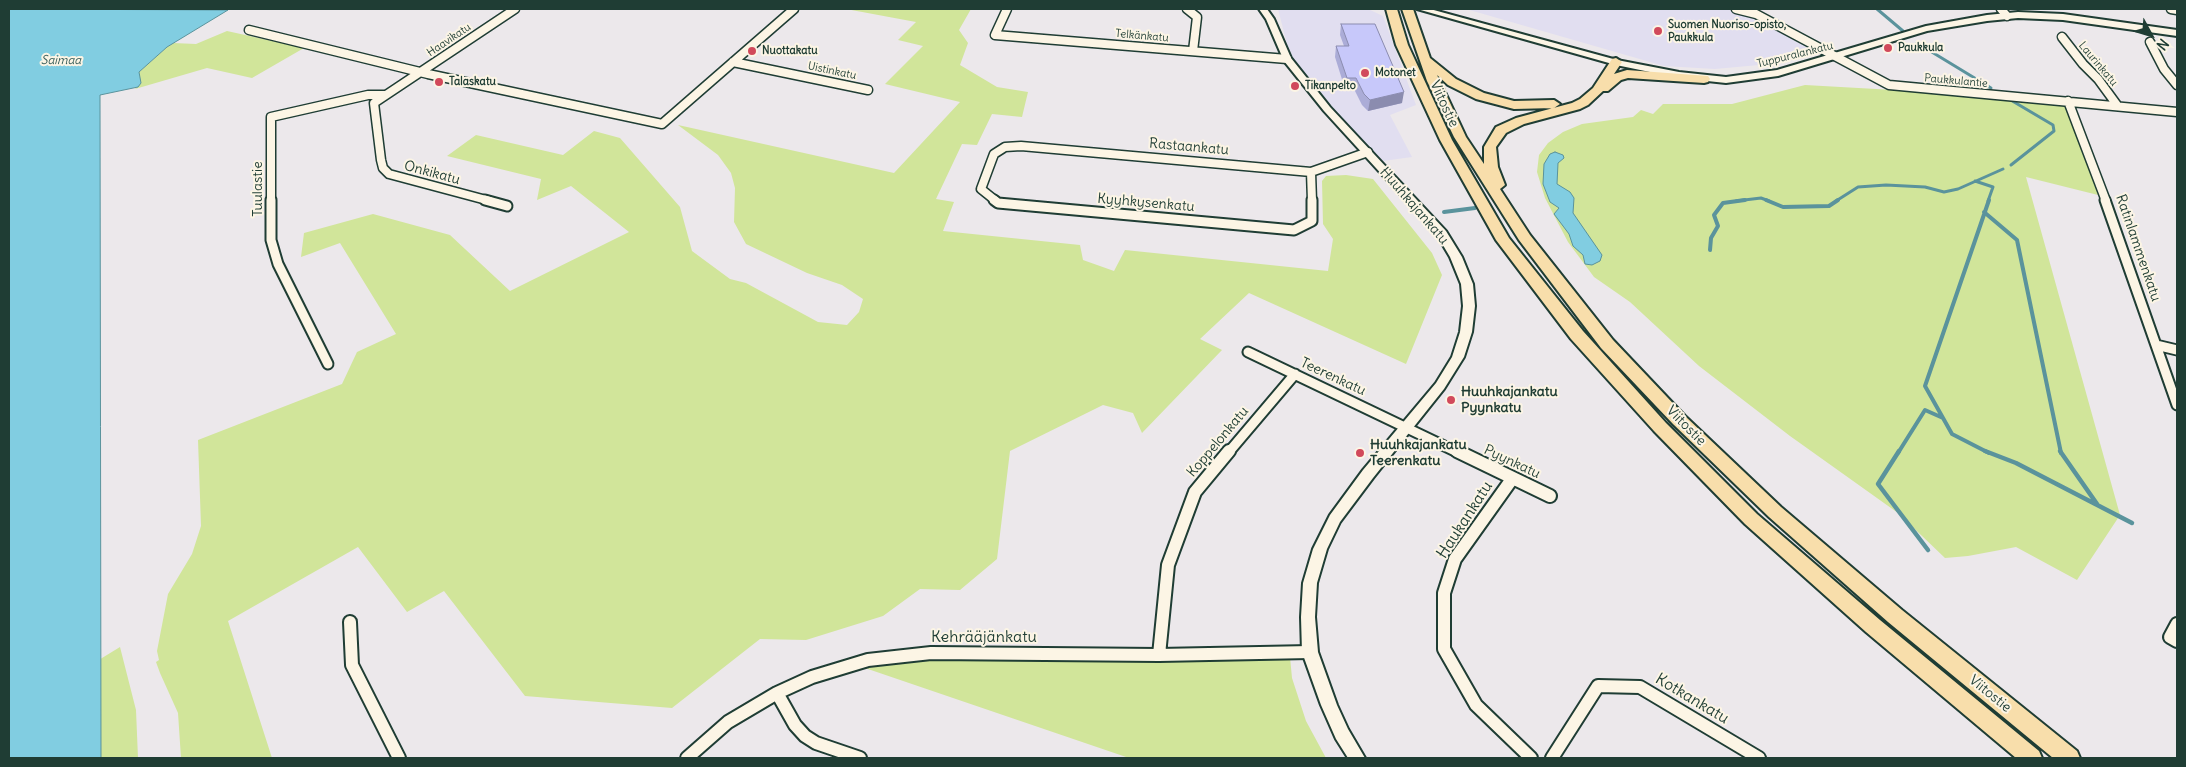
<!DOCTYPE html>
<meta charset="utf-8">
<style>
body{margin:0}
#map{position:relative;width:2186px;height:767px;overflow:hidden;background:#ece8eb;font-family:Delius,sans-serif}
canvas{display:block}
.frame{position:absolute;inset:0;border:10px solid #1f3d34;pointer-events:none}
.north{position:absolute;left:2126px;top:10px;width:50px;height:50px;-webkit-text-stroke:4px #fcf5e5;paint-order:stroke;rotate:129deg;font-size:14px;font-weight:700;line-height:20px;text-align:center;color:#1f3d34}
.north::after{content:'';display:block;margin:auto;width:18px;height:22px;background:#1f3d34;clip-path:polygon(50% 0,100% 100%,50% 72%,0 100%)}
</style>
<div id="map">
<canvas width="2186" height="767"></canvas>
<div class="frame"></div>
<div class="north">N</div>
</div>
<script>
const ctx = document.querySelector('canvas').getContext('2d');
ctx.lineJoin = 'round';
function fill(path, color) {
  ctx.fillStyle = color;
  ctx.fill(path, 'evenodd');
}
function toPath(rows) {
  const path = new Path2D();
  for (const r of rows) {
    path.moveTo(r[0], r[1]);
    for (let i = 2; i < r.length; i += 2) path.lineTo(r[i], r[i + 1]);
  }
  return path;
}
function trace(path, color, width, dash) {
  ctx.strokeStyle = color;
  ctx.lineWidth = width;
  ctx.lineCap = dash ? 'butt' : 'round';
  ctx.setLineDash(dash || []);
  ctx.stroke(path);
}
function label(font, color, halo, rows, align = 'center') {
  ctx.font = font + ' Delius,sans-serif';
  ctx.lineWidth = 4;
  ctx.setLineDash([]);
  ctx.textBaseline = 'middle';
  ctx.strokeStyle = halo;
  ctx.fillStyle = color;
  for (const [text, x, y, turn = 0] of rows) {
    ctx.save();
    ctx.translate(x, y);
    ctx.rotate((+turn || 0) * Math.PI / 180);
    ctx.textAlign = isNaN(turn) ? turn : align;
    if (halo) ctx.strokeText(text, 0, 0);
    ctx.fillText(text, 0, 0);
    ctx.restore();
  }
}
fill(toPath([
 [1278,9,1368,9,1383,16,1416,105,1390,115,1412,157,1383,161,1340,116,1295,63,1287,44],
 [1466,9,1748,9,1750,16,1813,51,1770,64,1715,69,1664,66]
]), '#e1def0');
fill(toPath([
 [846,9,971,9,959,30,968,43,960,65,997,87,1028,92,1022,117,992,114,977,145,962,144,936,199,954,202,943,231,1080,245,1083,260,1114,271,1125,250,1328,271,1333,239,1323,224,1322,181,1326,176,1346,175,1373,179,1432,253,1442,275,1406,364,1249,293,1200,339,1222,350,1142,433,1133,413,1103,405,1010,451,997,559,960,590,920,589,883,616,806,640,760,639,672,708,525,696,444,591,407,612,358,547,228,621,272,758,181,758,178,713,160,673,156,662,159,660,157,651,168,594,192,554,201,526,198,440,342,384,357,352,396,334,340,243,301,257,304,233,373,214,450,235,510,291,629,232,571,186,537,200,541,179,447,156,476,135,563,155,594,131,620,138,680,207,692,251,730,279,746,283,818,322,847,325,859,312,863,299,842,285,807,273,746,244,734,222,735,188,731,173,718,155,678,125,894,173,960,102,885,84,923,46,898,40,916,22],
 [227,31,304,48,252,78,207,68,135,89,140,83,139,72,167,47,173,43,196,44],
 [1805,85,1894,90,2067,105,2098,195,2026,177,2120,515,2077,580,2016,547,1968,556,1945,558,1898,513,1790,436,1699,366,1630,302,1594,277,1568,242,1545,198,1537,172,1539,155,1548,143,1563,132,1582,124,1633,117,1641,110,1653,114,1663,104,1732,104],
 [120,647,136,710,138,758,90,758,84,669],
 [1290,657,1292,678,1306,721,1326,758,1129,758,865,668,927,661]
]), '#d1e59a');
const water = toPath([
 [9,9,228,10,167,47,139,72,141,83,138,87,100,95,101,758,9,758,9,9],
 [1555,152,1563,155,1564,158,1558,163,1557,184,1570,192,1574,198,1573,213,1602,255,1600,261,1592,265,1585,264,1583,255,1573,246,1569,234,1554,214,1559,208,1550,202,1543,184,1544,164,1550,154,1555,152]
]);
fill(water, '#81cde1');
trace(water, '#5a939c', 1);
trace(toPath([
 [1877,9,1903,31],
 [1917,43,1991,88],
 [2009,99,2053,125,2054,131,2011,165],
 [1975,181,1993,187,1988,201],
 [1736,201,1761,198,1769,201],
 [1836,201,1858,187,1886,185,1925,187,1944,192,1958,189,2003,169]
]), '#5a939c', 3);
trace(toPath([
 [1766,200,1783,207,1829,206,1838,200],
 [1989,200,1925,386,1952,434,1989,453],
 [1444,212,1475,208],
 [1984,212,2017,240,2061,453],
 [1710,250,1711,238,1718,226,1714,215,1723,203,1745,200],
 [1898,453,1925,410,1943,418]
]), '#5a939c', 4);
trace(toPath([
 [1899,451,1878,484,1928,550],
 [1985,451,2016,463,2132,523],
 [2060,451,2097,504]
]), '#5a939c', 4.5);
const minorFar2 = toPath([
 [1007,9,995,35,1287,59],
 [1187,9,1197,17,1193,51],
 [1736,9,1756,14,1889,85,2177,112],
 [2001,9,2007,16],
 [2171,9,2177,10],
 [249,30,428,74,662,124,794,9],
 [2062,37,2083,64,2098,79,2117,105],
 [2150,42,2164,69,2177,85],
 [733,62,868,90],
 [2068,101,2106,201],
 [1311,172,1312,201],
 [1311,172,1368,152],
 [271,201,271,117,368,95,384,95],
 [490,201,389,174,383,168,381,160,374,103,515,9],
 [996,201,981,189,994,154,1005,147,1021,146,1311,172]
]);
const minorFar1 = toPath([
 [271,200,271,240,278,264,328,364],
 [485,200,507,206],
 [994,200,998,203,1294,230,1312,221,1312,200],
 [2105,200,2177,405],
 [2156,345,2177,350],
 [1248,352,1459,453],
 [1228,453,1295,374]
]);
const minor = toPath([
 [1457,451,1550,496],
 [1512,479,1455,559,1444,593,1444,649,1476,705,1531,758],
 [350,622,352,665,399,758],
 [2177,624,2170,637,2177,641],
 [1159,655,1168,565,1195,492,1229,451],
 [777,693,795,725,805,736,816,743,860,758],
 [687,758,728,722,777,693,812,677,868,660,931,653,1159,655,1310,652],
 [1552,758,1598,686,1640,687,1759,758]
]);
const tertiary = toPath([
 [1259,9,1267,9,1274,19,1291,58,1330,107,1446,231,1462,257,1473,284,1475,306,1472,332,1464,357,1444,389,1373,478,1340,522,1327,549,1317,583,1315,617,1318,652,1337,705,1348,729,1365,758,1348,758,1336,739,1321,705,1302,652,1301,617,1303,583,1313,549,1330,515,1363,470,1436,383,1452,357,1460,332,1463,306,1461,284,1450,257,1437,235,1324,111,1284,61,1266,19,1259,9],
 [1417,9,1430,9,1617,60,1679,72,1726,77,1777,70,1926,26,1987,15,2018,12,2063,14,2177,30,2177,36,2063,20,2018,18,1987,21,1927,31,1778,76,1726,83,1679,78,1616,65,1417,9]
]);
const trunk = toPath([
 [1386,9,1397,9,1408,45,1452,140,1509,238,1583,331,1666,423,1757,514,1880,620,2039,751,2042,758,2016,758,1866,632,1745,524,1654,431,1571,339,1496,240,1440,140,1396,45,1386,9],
 [1402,9,1413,9,1430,58,1456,79,1484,93,1514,101,1554,100,1560,104,1554,108,1514,109,1476,99,1448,85,1437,75,1466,137,1484,164,1484,147,1496,127,1516,118,1572,103,1580,99,1593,88,1612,59,1616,58,1622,62,1614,74,1627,70,1708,76,1710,79,1708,82,1704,83,1628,78,1621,80,1608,91,1603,91,1588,105,1580,109,1524,124,1506,133,1496,147,1498,167,1505,185,1500,189,1530,235,1613,340,1685,416,1781,507,1902,610,2077,751,2080,758,2053,758,1888,622,1769,517,1673,424,1601,348,1519,240,1454,137,1427,81,1402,9]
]);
trace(minorFar2, '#1f3d34', 11);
trace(minorFar1, '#1f3d34', 13);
trace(minor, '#1f3d34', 16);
trace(tertiary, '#1f3d34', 4);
trace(trunk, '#1f3d34', 4);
trace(minorFar2, '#fcf5e5', 8);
trace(minorFar1, '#fcf5e5', 9);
trace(minor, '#fcf5e5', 12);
fill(tertiary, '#fcf5e5');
fill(trunk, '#f8deab');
fill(toPath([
 [1341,24,1402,103,1368,111,1362,105,1354,89,1345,89,1335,57,1336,46,1344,46,1340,35]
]), '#abacd7');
fill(toPath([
 [1404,92,1402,103,1368,111,1370,100]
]), '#8b8caf');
const building = toPath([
 [1341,24,1375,24,1404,92,1370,100,1364,94,1356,78,1347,78,1336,46,1349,46,1341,24]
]);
fill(building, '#c7c8fa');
trace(building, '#8b8caf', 1);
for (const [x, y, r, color] of [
 [1658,31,5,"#d1495b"],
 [1888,48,5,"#d1495b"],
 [752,51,5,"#d1495b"],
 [1365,73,5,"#d1495b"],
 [439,82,5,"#d1495b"],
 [1295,86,5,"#d1495b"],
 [1451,400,5,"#d1495b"],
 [1360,453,5,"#d1495b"]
]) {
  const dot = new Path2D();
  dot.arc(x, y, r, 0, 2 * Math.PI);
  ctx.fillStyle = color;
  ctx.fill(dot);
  trace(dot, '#fcf5e5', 2);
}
label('bold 11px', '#1f3d34', '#fcf5e5', [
 ["Suomen Nuoriso-opisto,",1668,25],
 ["Paukkula",1668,38],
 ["Paukkula",1898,48],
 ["Nuottakatu",762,51],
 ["Motonet",1375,73],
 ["Talaskatu",449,82],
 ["Tikanpelto",1305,86]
], 'left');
label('11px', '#1f3d34', '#fcf5e5', [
 ["Telkänkatu",1142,36,5],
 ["Haavikatu",449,40,-34],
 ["Tuppuralankatu",1795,55,-14],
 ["Laurinkatu",2098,64,50],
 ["Uistinkatu",832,71,12],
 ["Paukkulantie",1956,81,5]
]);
label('italic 12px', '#335a57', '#fcf5e5', [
 ["Saimaa",61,61]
]);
label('14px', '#1f3d34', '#fcf5e5', [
 ["Viitostie",1444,104,65],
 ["Rastaankatu",1189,147,5],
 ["Onkikatu",432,173,15],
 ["Tuulastie",258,189,-90],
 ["Kyyhkysenkatu",1146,203,5],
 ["Huuhkajankatu",1414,206,49],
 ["Ratinlammenkatu",2138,248,71],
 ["Teerenkatu",1333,377,25],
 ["Viitostie",1686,426,45],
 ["Koppelonkatu",1218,442,-50],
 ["Pyynkatu",1512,462,25],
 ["Viitostie",1990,694,39]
]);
label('bold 14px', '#1f3d34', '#fcf5e5', [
 ["Huuhkajankatu",1461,392],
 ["Pyynkatu",1461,408],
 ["Huuhkajankatu",1370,445],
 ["Teerenkatu",1370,461]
], 'left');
label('16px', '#1f3d34', '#fcf5e5', [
 ["Haukankatu",1465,520,-57],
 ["Kehrääjänkatu",984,637],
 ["Kotkankatu",1692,699,31]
]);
</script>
